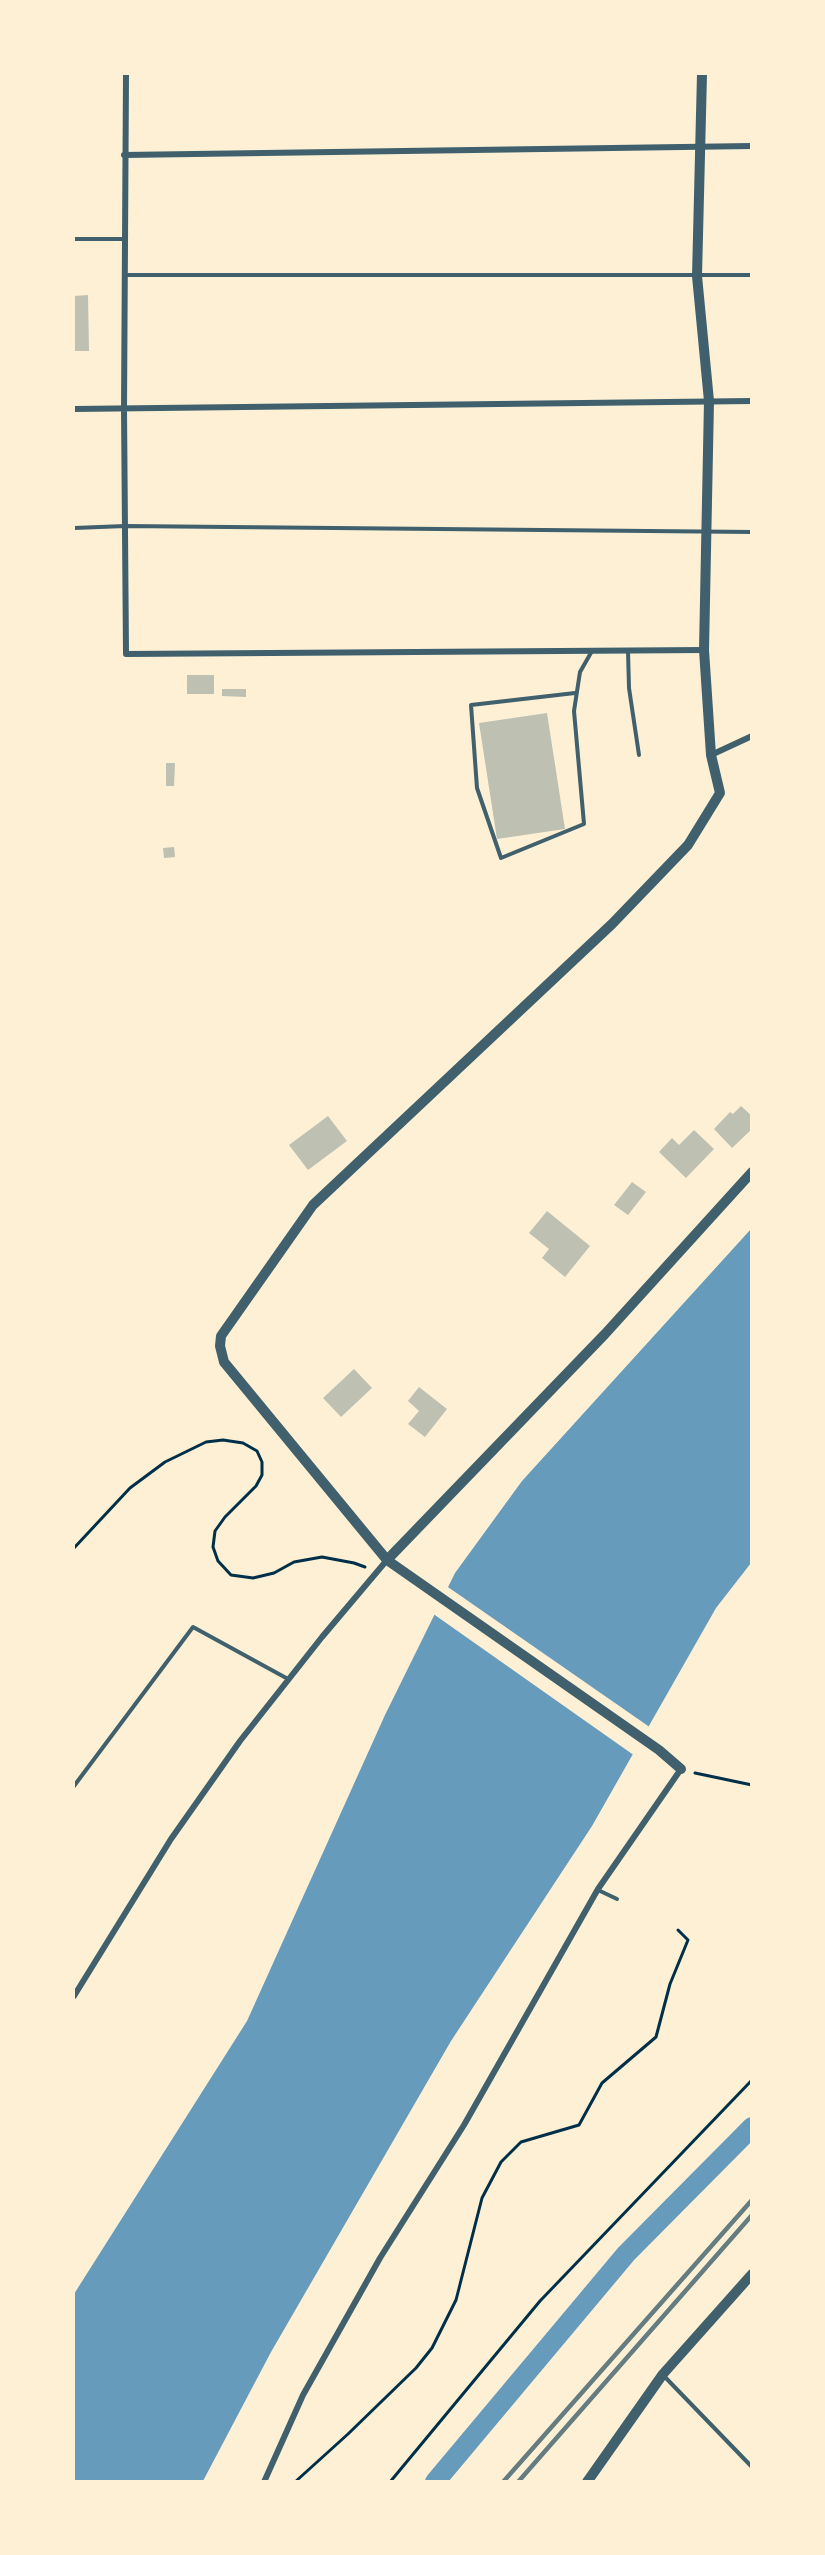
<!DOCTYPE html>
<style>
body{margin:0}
#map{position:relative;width:825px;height:2555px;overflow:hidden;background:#fdf0d5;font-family:"PT Sans Narrow",sans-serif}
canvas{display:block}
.frame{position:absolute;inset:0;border:75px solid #fdf0d5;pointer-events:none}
</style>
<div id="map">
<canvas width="825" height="2555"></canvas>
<div class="frame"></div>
</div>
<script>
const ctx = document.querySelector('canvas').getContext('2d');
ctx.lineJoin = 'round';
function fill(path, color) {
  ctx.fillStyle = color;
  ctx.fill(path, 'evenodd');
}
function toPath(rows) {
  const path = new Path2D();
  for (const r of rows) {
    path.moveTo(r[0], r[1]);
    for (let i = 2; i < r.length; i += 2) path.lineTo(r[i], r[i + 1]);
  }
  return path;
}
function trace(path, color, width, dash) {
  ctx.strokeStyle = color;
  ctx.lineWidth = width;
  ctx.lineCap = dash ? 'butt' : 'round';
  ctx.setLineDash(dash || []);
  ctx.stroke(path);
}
fill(toPath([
 [751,1229,751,1563,716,1608,592,1826,451,2041,271,2352,203,2481,74,2481,74,2294,247,2021,385,1715,455,1573,522,1481]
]), '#669bbc');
fill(toPath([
 [445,1585,651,1728,635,1756,432,1613]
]), '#fdf0d5');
trace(toPath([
 [435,2482,626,2254,752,2127]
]), '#669bbc', 20);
fill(toPath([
 [88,295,89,351,74,351,74,296],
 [187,675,214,675,214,694,187,694],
 [222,689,246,689,246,697,222,696],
 [547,713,565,829,497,839,479,723],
 [166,763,175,763,174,786,166,786],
 [174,847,175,857,164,858,163,848],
 [741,1106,752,1116,752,1129,732,1148,714,1129,730,1112,733,1114],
 [328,1116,347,1141,308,1170,289,1145],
 [694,1130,714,1149,686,1178,659,1152,672,1138,679,1145],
 [632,1182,646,1192,628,1215,614,1205],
 [547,1211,590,1246,565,1277,542,1258,549,1249,529,1233],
 [354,1369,372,1388,341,1417,323,1398],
 [419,1387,447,1409,425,1437,408,1424,419,1411,408,1401]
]), '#bec0b2');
trace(toPath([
 [74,1548,130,1488,165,1462,206,1442,223,1440,243,1443,257,1451,262,1462,262,1475,256,1486,225,1517,215,1531,213,1547,218,1561,231,1575,253,1578,274,1573,294,1562,322,1557,354,1563,365,1567],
 [695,1773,752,1785],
 [295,2482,348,2434,416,2368,432,2348,456,2300,482,2198,501,2162,521,2142,579,2125,602,2083,656,2037,670,1984,688,1940,678,1930],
 [390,2482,540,2301,752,2080]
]), '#003049', 3);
trace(toPath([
 [74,239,124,239],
 [125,275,752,275],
 [74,528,125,526,752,532],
 [628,651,629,688,639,755],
 [575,693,471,705,477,788,501,858,584,824,574,711,580,672,592,651],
 [74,1786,193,1627,288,1679],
 [598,1890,617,1899],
 [663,2375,752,2467]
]), '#3f606c', 4);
trace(toPath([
 [126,74,124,409,126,654,704,650],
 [124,155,752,146],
 [74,409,752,401],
 [711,755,752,736],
 [74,1996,171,1839,240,1741,322,1637,387,1560],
 [264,2482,303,2395,380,2258,464,2125,598,1889,681,1769]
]), '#3f606c', 6);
trace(toPath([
 [387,1560,605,1334,752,1172],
 [681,1769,659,1750,387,1560,224,1362,220,1346,221,1336,313,1205,612,924,688,845,720,793,711,755,704,650,709,401,697,276,702,74],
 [587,2482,663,2374,752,2274]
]), '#3f606c', 10);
trace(toPath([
 [503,2482,752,2200],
 [518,2482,752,2215]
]), '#657d81', 4.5);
</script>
